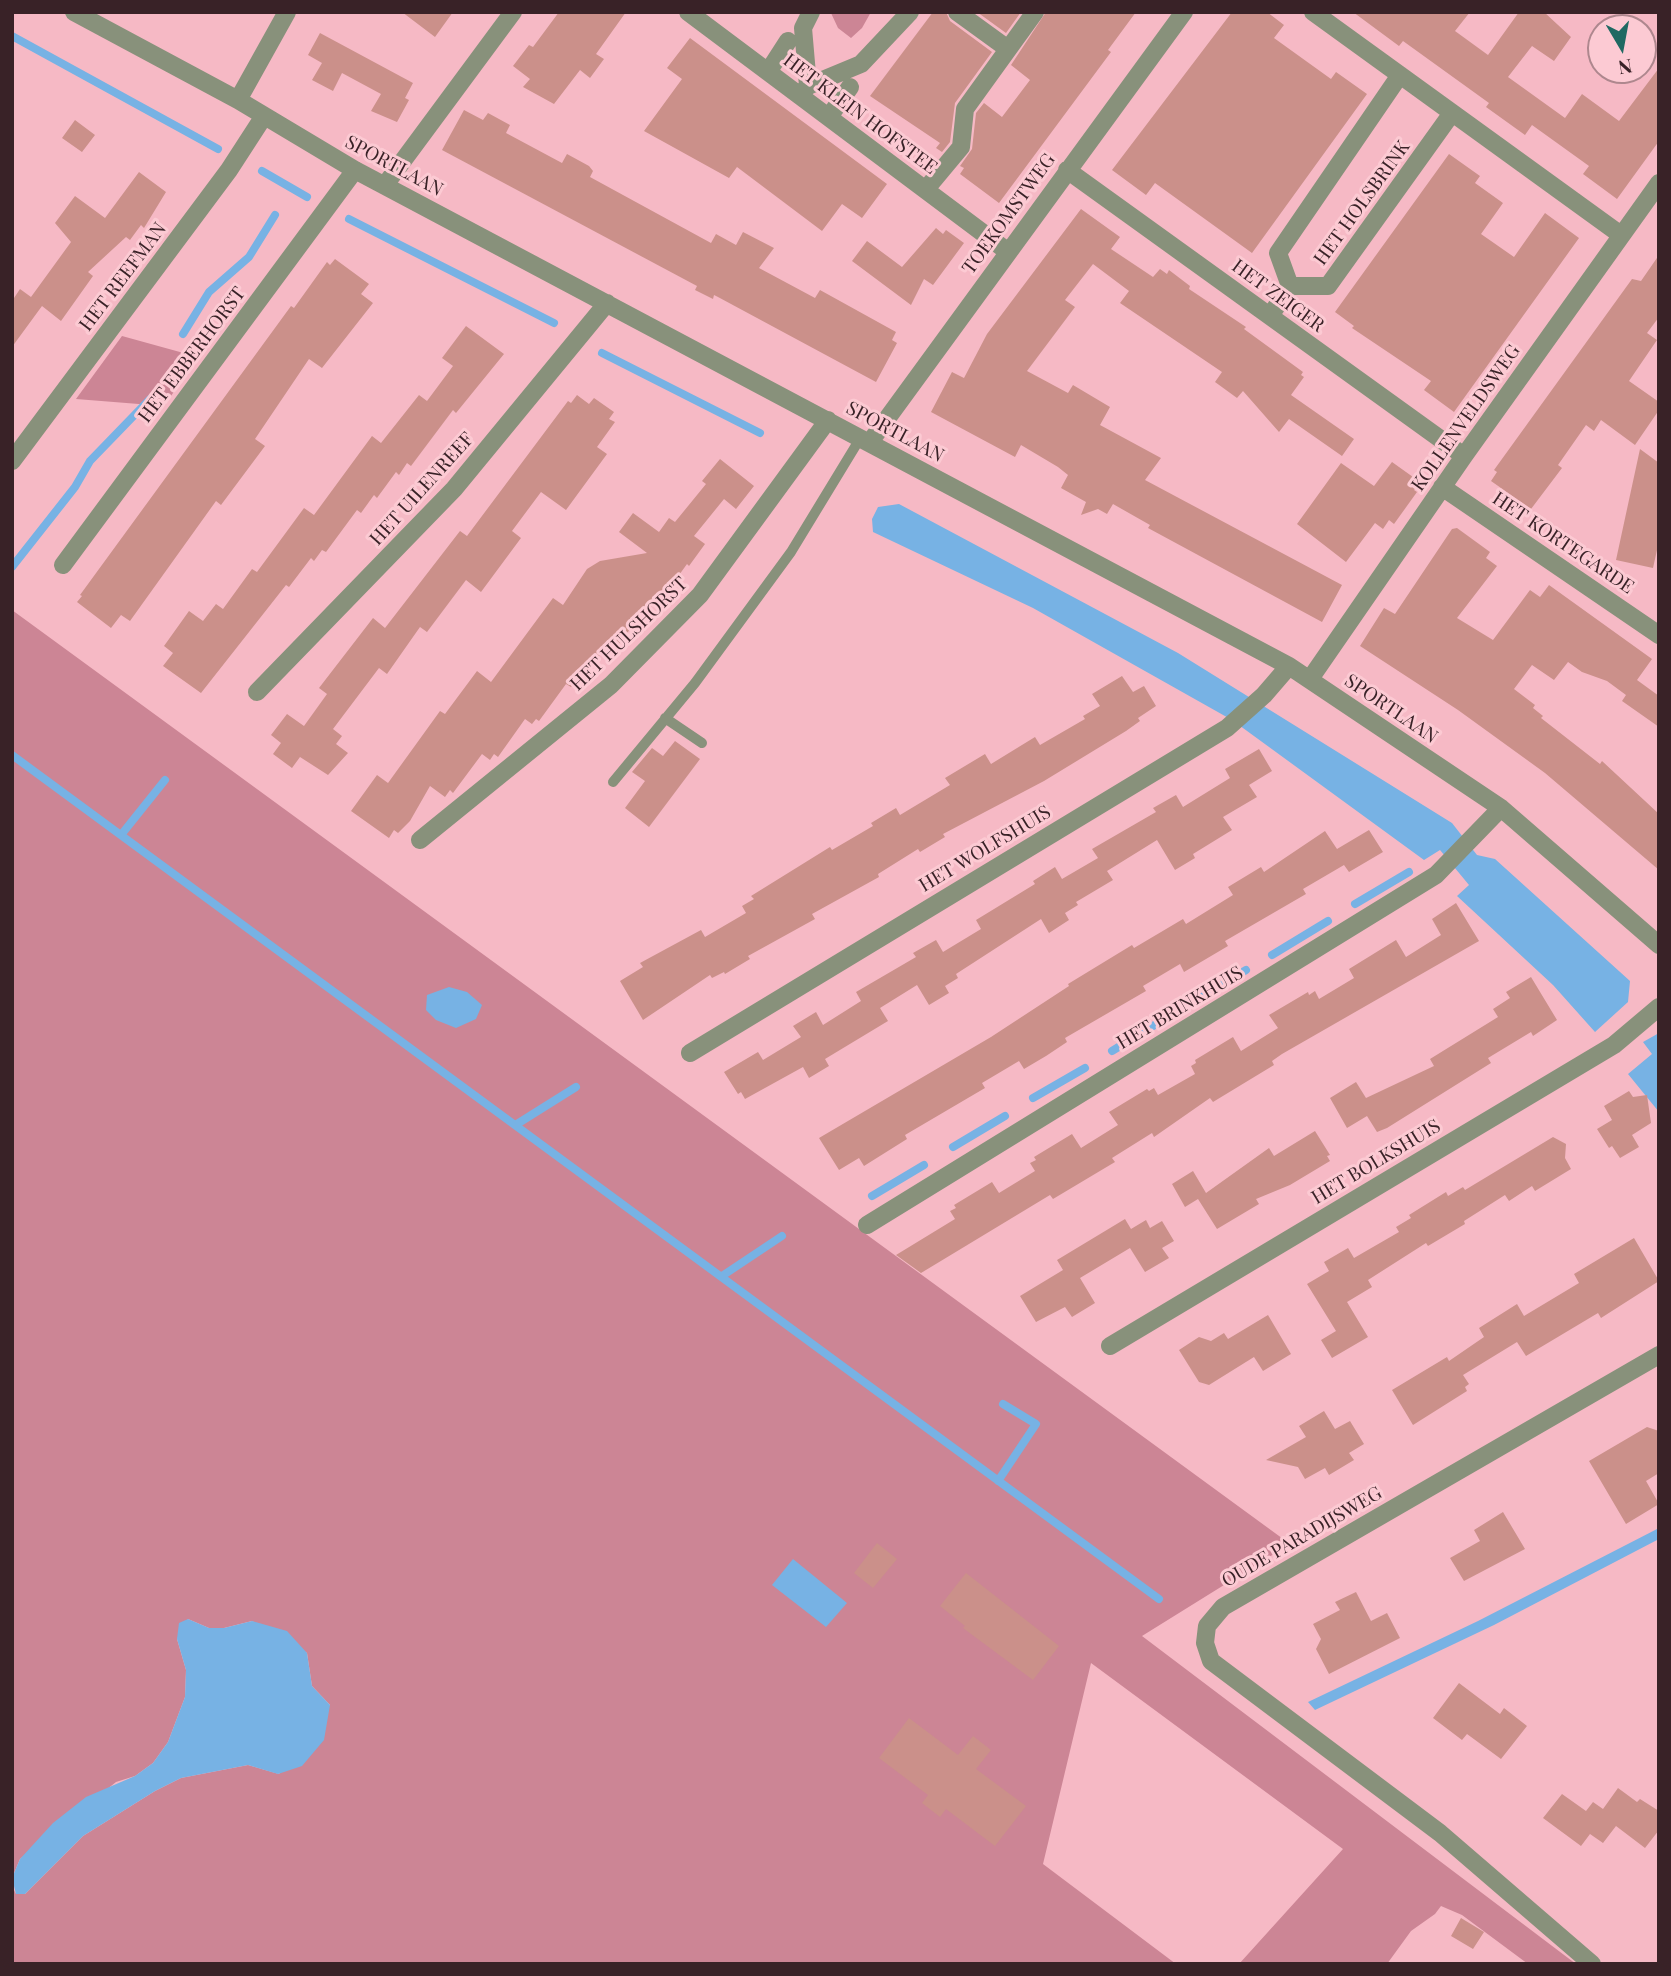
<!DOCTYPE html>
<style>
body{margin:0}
#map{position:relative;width:1671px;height:1976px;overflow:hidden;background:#f6b9c5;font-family:"Playfair Display",serif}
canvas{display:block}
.frame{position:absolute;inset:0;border:14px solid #392227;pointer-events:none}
.north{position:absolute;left:1587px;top:14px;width:70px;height:70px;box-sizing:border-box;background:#fccad3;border:2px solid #ae878e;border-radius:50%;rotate:170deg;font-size:19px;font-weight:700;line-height:28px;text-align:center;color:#392227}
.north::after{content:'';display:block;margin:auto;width:24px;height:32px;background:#1f6962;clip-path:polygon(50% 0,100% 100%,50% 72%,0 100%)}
</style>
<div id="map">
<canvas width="1671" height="1976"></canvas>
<div class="frame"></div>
<div class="north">N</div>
</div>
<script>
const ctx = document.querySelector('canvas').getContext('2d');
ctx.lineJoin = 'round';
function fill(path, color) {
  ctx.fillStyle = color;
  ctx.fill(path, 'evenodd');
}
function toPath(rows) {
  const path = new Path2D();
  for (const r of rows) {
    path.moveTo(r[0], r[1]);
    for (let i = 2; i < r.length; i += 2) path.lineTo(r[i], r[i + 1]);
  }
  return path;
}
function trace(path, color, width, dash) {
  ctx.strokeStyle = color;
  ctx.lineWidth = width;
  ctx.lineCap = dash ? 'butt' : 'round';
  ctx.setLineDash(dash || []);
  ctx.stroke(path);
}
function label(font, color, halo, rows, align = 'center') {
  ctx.font = font + ' "Playfair Display",serif';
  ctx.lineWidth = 6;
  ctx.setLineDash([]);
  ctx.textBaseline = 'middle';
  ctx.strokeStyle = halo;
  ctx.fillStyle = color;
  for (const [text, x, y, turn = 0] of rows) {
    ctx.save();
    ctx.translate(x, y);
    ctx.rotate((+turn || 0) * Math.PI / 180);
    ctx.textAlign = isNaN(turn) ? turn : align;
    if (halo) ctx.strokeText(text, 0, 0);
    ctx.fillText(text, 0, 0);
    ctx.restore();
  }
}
fill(toPath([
 [871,12,862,28,851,38,838,28,831,13],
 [122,336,198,357,164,406,76,399],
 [12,610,1290,1544,1142,1636,1576,1964,1528,1964,1462,1915,1441,1906,1435,1914,1411,1931,1387,1964,1239,1964,1343,1849,1091,1663,1043,1864,1176,1964,12,1964,12,1886,16,1894,25,1894,83,1836,155,1791,181,1778,248,1765,279,1774,330,1705,312,1686,307,1653,252,1621,224,1628,209,1628,188,1619,177,1639,186,1670,185,1697,168,1742,153,1763,135,1776,116,1782,20,1859,12,1878]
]), '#cc8595');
fill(toPath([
 [899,504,1178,653,1452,823,1477,855,1495,859,1630,981,1628,1002,1595,1032,1553,985,1457,896,1469,885,1440,850,1424,860,1232,720,1033,608,873,532,872,519,878,507],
 [449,987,467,992,482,1005,476,1019,456,1028,436,1020,426,1010,427,995],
 [1659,1033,1659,1112,1628,1074,1652,1054,1643,1042],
 [1659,1528,1659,1539,1494,1625,1315,1710,1308,1702,1478,1621],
 [793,1559,847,1603,826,1627,772,1585],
 [188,1619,209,1628,224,1628,252,1621,287,1631,307,1653,312,1686,330,1705,324,1740,302,1766,278,1774,248,1765,181,1778,155,1791,83,1836,25,1894,16,1894,12,1878,20,1859,53,1823,86,1797,135,1776,153,1763,168,1742,185,1697,186,1670,177,1639,179,1623]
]), '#77b2e4');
trace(toPath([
 [12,36,218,149],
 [262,171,307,197],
 [349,219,554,323],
 [183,334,209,292,249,257,275,215],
 [602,353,760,433],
 [12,567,75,487,90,461,150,399],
 [12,755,1159,1599],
 [121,835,165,780],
 [1355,904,1409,872],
 [1272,955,1328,921],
 [1194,1002,1246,970],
 [1112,1051,1166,1018],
 [1033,1098,1085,1068],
 [517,1124,576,1087],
 [953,1147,1005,1116],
 [872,1196,924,1165],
 [722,1276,782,1236],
 [998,1481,1036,1424,1003,1404]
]), '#77b2e4', 8);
fill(toPath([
 [402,12,453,12,435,37],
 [559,12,626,12,596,54,604,59,590,78,580,70,554,104,523,87,530,79,513,66,529,45,533,47],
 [933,12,946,12,950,21,992,52,955,103,950,142,942,152,936,148,940,143,870,96],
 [977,12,1021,12,1006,33],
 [1046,12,1136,12,1108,50,1111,52,999,203,960,174,964,168,960,166,972,149,976,113,984,103,1002,117,1030,80,1011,65],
 [1232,12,1267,12,1284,25,1274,38,1331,79,1336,72,1367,94,1252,253,1155,183,1146,195,1112,170],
 [1353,12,1470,12,1455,31,1488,55,1519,12,1544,12,1571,37,1554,61,1532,46,1508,77,1565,118,1582,94,1619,121,1659,68,1659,141,1617,199,1583,174,1589,166,1532,125,1525,135,1486,107,1489,103,1403,41,1399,46],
 [320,33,413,83,405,98,409,100,397,122,371,111,381,94,342,73,333,91,312,80,322,63,308,55],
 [690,38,887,184,862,218,842,204,822,231,737,167,729,178,644,131,682,79,667,68],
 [464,110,483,120,488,113,510,125,506,133,562,163,567,154,589,166,593,171,590,177,711,243,716,234,736,245,743,232,774,248,759,268,815,298,820,290,896,332,892,340,897,343,876,382,718,297,714,295,713,299,695,290,697,286,442,150],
 [75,120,95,135,82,152,62,138],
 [1449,154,1480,176,1475,183,1503,203,1481,234,1514,257,1545,213,1579,238,1454,412,1424,390,1431,381,1352,328,1354,326,1335,312],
 [139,172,166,192,144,228,141,225,130,240,126,237,88,272,93,276,61,321,42,306,12,347,12,301,20,289,31,297,71,242,55,223,75,196,105,218],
 [1081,209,1120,237,1111,249,1153,277,1160,269,1167,274,1169,270,1190,286,1189,289,1246,327,1244,329,1303,372,1301,375,1304,377,1291,395,1354,439,1342,456,1289,419,1279,432,1243,391,1237,398,1215,382,1222,372,1120,303,1129,291,1093,264,1065,300,1075,307,1027,371,1068,393,1073,385,1110,407,1100,425,1161,458,1145,480,1342,585,1322,622,1148,528,1150,525,1113,504,1107,514,1098,509,1081,515,1086,502,1061,488,1068,475,1058,467,1021,445,1015,457,931,412,952,372,964,378,987,334],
 [936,228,943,234,946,230,964,243,933,285,924,279,911,305,852,261,867,241,902,267],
 [1659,255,1659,317,1647,333,1657,340,1629,381,1659,402,1659,410,1635,445,1601,420,1594,431,1586,425,1558,465,1562,468,1531,509,1491,481,1497,472,1494,470,1632,279,1641,281],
 [335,259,369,284,361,294,373,303,322,368,309,359,255,439,265,446,221,505,216,501,130,621,121,615,111,628,77,602,82,596,80,595,291,306,294,308,327,262,330,265],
 [466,326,504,354,456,413,453,410,411,466,407,463,399,475,396,472,377,498,374,495,361,513,357,510,326,552,322,550,314,561,311,558,289,587,286,585,201,693,163,666,173,653,164,646,189,611,203,621,216,604,223,609,252,569,257,572,304,508,314,515,372,436,381,443,419,395,427,401,453,366,442,358],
 [577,395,589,404,594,398,614,412,609,419,615,422,597,447,607,454,566,510,541,492,512,531,521,538,481,592,466,580,427,632,420,627,387,674,379,668,333,729,342,736,336,744,348,753,328,775,300,757,292,768,273,754,281,743,271,735,287,714,304,726,327,694,319,688,373,618,385,628,460,531,467,536,568,401,571,403],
 [1640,449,1659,463,1659,541,1653,568,1616,560],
 [720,459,754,486,736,509,724,499,694,536,705,544,689,566,687,564,656,607,653,604,650,610,646,607,615,650,605,648,579,684,576,682,571,687,566,684,539,721,536,719,532,724,525,719,498,757,494,754,490,760,482,754,453,793,450,790,445,797,430,786,410,821,398,833,394,830,389,838,351,811,377,775,388,783,440,711,445,714,477,671,491,682,553,598,563,605,587,569,600,561,647,553,619,532,633,513,659,532,669,518,675,522,706,484,702,481],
 [1392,462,1420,482,1414,490,1417,492,1394,524,1389,520,1383,529,1375,523,1346,562,1297,524,1341,463,1374,486],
 [1457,528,1490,552,1486,558,1497,566,1457,618,1493,640,1530,590,1540,597,1549,585,1652,659,1637,680,1659,696,1659,727,1622,701,1626,695,1607,681,1582,672,1568,662,1554,680,1532,665,1514,689,1535,705,1533,708,1543,716,1541,718,1600,764,1602,761,1659,814,1659,870,1545,773,1458,710,1360,646,1384,608,1395,614,1452,529],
 [1122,676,1133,692,1144,686,1156,706,1138,718,1140,721,1126,731,1044,781,943,834,945,837,920,852,918,849,878,874,879,877,812,914,815,919,748,956,750,959,725,974,724,972,712,978,710,975,643,1020,620,981,643,967,640,963,701,930,705,937,746,913,742,906,754,899,751,896,830,847,832,850,873,826,871,823,896,808,900,815,950,785,945,778,985,754,991,764,1035,737,1040,745,1085,719,1083,716,1100,706,1092,694],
 [675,741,700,759,649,827,625,808,645,781,632,772,652,748,663,756],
 [1259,749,1272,771,1249,785,1257,797,1223,817,1232,830,1193,854,1195,858,1175,870,1157,840,1107,871,1113,880,1076,902,1078,905,1065,913,1069,920,1049,933,1041,919,956,974,958,978,945,986,949,993,929,1005,917,985,880,1008,888,1021,825,1059,829,1066,809,1078,803,1067,745,1099,741,1092,738,1094,724,1072,758,1052,763,1060,801,1037,793,1026,816,1012,823,1025,861,1001,856,992,916,957,913,953,936,940,943,952,981,929,976,920,1035,884,1033,881,1055,867,1062,879,1098,858,1092,849,1156,812,1153,808,1176,795,1183,807,1230,778,1225,769],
 [1369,830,1383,852,1349,872,1344,865,1303,889,1306,894,1225,941,1228,946,1184,972,1180,964,1143,986,1146,991,1065,1038,1067,1042,1046,1056,1024,1069,1019,1061,982,1083,985,1088,905,1135,907,1139,864,1166,859,1158,839,1170,819,1138,991,1037,1069,986,1068,984,1132,945,1134,948,1183,919,1186,924,1233,895,1228,887,1261,867,1264,872,1325,831,1337,849],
 [1456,903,1479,941,1282,1054,1272,1061,1274,1065,1213,1102,1210,1098,1154,1137,1152,1133,1112,1158,1115,1162,1053,1199,1050,1195,921,1273,896,1255,955,1219,950,1211,956,1208,954,1205,992,1182,999,1193,1035,1171,1030,1163,1036,1160,1034,1157,1072,1134,1081,1148,1118,1125,1109,1112,1147,1089,1149,1091,1154,1088,1158,1095,1195,1074,1191,1066,1196,1063,1195,1060,1233,1037,1241,1051,1278,1028,1269,1015,1308,992,1309,995,1315,991,1319,999,1354,978,1349,969,1396,940,1406,957,1441,935,1432,919],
 [1531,977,1557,1020,1533,1036,1531,1032,1488,1058,1491,1063,1387,1128,1377,1132,1367,1116,1347,1128,1330,1098,1356,1082,1366,1098,1434,1066,1430,1059,1498,1017,1493,1009,1510,998,1506,992],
 [1629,1091,1633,1097,1647,1095,1651,1123,1632,1135,1639,1147,1620,1158,1612,1146,1609,1148,1597,1129,1612,1120,1604,1106],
 [1315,1131,1330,1155,1327,1156,1330,1161,1290,1185,1256,1199,1259,1204,1217,1229,1198,1199,1185,1207,1172,1184,1193,1171,1206,1193,1269,1148,1274,1156],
 [1553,1137,1566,1144,1565,1158,1571,1169,1535,1191,1532,1186,1509,1201,1505,1195,1464,1221,1465,1224,1428,1246,1426,1243,1368,1280,1372,1287,1347,1302,1368,1337,1332,1358,1321,1340,1336,1331,1307,1284,1329,1271,1324,1262,1348,1248,1354,1258,1399,1232,1396,1227,1411,1218,1409,1215,1446,1192,1448,1196,1463,1187,1465,1190],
 [1125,1219,1131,1229,1146,1220,1150,1228,1162,1221,1174,1241,1162,1248,1169,1258,1145,1272,1130,1248,1080,1278,1095,1303,1072,1317,1065,1307,1036,1322,1020,1296,1063,1270,1057,1260],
 [1634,1238,1659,1281,1601,1318,1598,1313,1526,1356,1517,1342,1463,1375,1469,1384,1465,1387,1467,1391,1413,1425,1392,1390,1447,1357,1449,1361,1484,1337,1479,1328,1517,1304,1524,1316,1579,1283,1574,1274],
 [1268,1315,1291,1354,1263,1371,1254,1357,1209,1385,1199,1382,1179,1350,1199,1337,1211,1341,1224,1333,1228,1339],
 [1324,1411,1335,1429,1350,1421,1364,1444,1349,1453,1354,1460,1329,1475,1325,1468,1305,1479,1298,1467,1266,1460,1306,1437,1299,1426],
 [1647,1427,1659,1431,1659,1473,1646,1481,1659,1504,1626,1524,1589,1461],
 [1503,1512,1525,1549,1464,1581,1450,1558,1480,1541,1474,1530],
 [877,1543,897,1559,873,1588,854,1573],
 [966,1573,1059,1646,1033,1680,963,1628,965,1626,940,1606],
 [1356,1592,1371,1621,1387,1613,1400,1638,1329,1674,1316,1649,1321,1639,1313,1624,1340,1610,1335,1602],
 [1459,1683,1500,1714,1504,1708,1527,1726,1501,1759,1467,1734,1462,1740,1433,1718],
 [909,1718,958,1755,973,1736,991,1750,976,1769,1026,1806,995,1846,946,1809,940,1817,922,1803,928,1795,879,1758],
 [1618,1788,1637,1802,1640,1799,1659,1811,1659,1830,1645,1848,1616,1826,1603,1843,1590,1834,1581,1846,1543,1818,1562,1794,1586,1811,1593,1802,1603,1809],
 [1461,1918,1484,1932,1473,1949,1451,1936]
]), '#cb908a');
trace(toPath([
 [665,718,702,743],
 [613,782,695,683,791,552,861,437]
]), '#88917b', 10);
trace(toPath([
 [74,12,238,100,355,170,1289,666,1501,808,1659,945],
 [688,12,1007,251],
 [957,12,1008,49],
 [1313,12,1621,235],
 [768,72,788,41],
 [808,86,803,28,811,12],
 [800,95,808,86,861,64,910,12],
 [238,100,287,12],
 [829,117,850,87],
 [1067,170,1464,456],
 [385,185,513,12],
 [926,189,961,147,965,109,1035,12],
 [1290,286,1278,253,1400,75],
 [1270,316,1290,286,1328,286,1452,113],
 [870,442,1184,12],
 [12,461,229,170,264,116],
 [1442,487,1659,635],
 [63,565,355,170],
 [1310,679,1464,456,1659,183],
 [257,692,454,489,607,303],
 [420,840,611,685,700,595,828,420],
 [690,1053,1227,728,1264,695,1289,666],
 [867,1225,1436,875,1501,808],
 [1110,1346,1614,1045,1659,1007],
 [1592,1964,1440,1833,1211,1661,1205,1643,1207,1626,1223,1607,1659,1355]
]), '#88917b', 18);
label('19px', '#392227', '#fccad3', [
 ["HET KLEIN HOFSTEE",860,114,37],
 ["SPORTLAAN",394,166,28],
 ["HET HOLSBRINK",1362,203,-54],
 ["TOEKOMSTWEG",1009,214,-54],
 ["HET REEFMAN",123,277,-53],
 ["HET ZEIGER",1278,296,36],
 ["HET EBBERHORST",192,355,-53],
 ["KOLLENVELDSWEG",1466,418,-55],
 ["SPORTLAAN",895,432,28],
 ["HET UILENREEF",422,489,-48],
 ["HET KORTEGARDE",1563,543,34],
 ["HET HULSHORST",629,634,-44],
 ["SPORTLAAN",1391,709,34],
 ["HET WOLFSHUIS",985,849,-31],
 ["HET BRINKHUIS",1180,1008,-31],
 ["HET BOLKSHUIS",1376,1162,-31],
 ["OUDE PARADIJSWEG",1302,1537,-30]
]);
</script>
